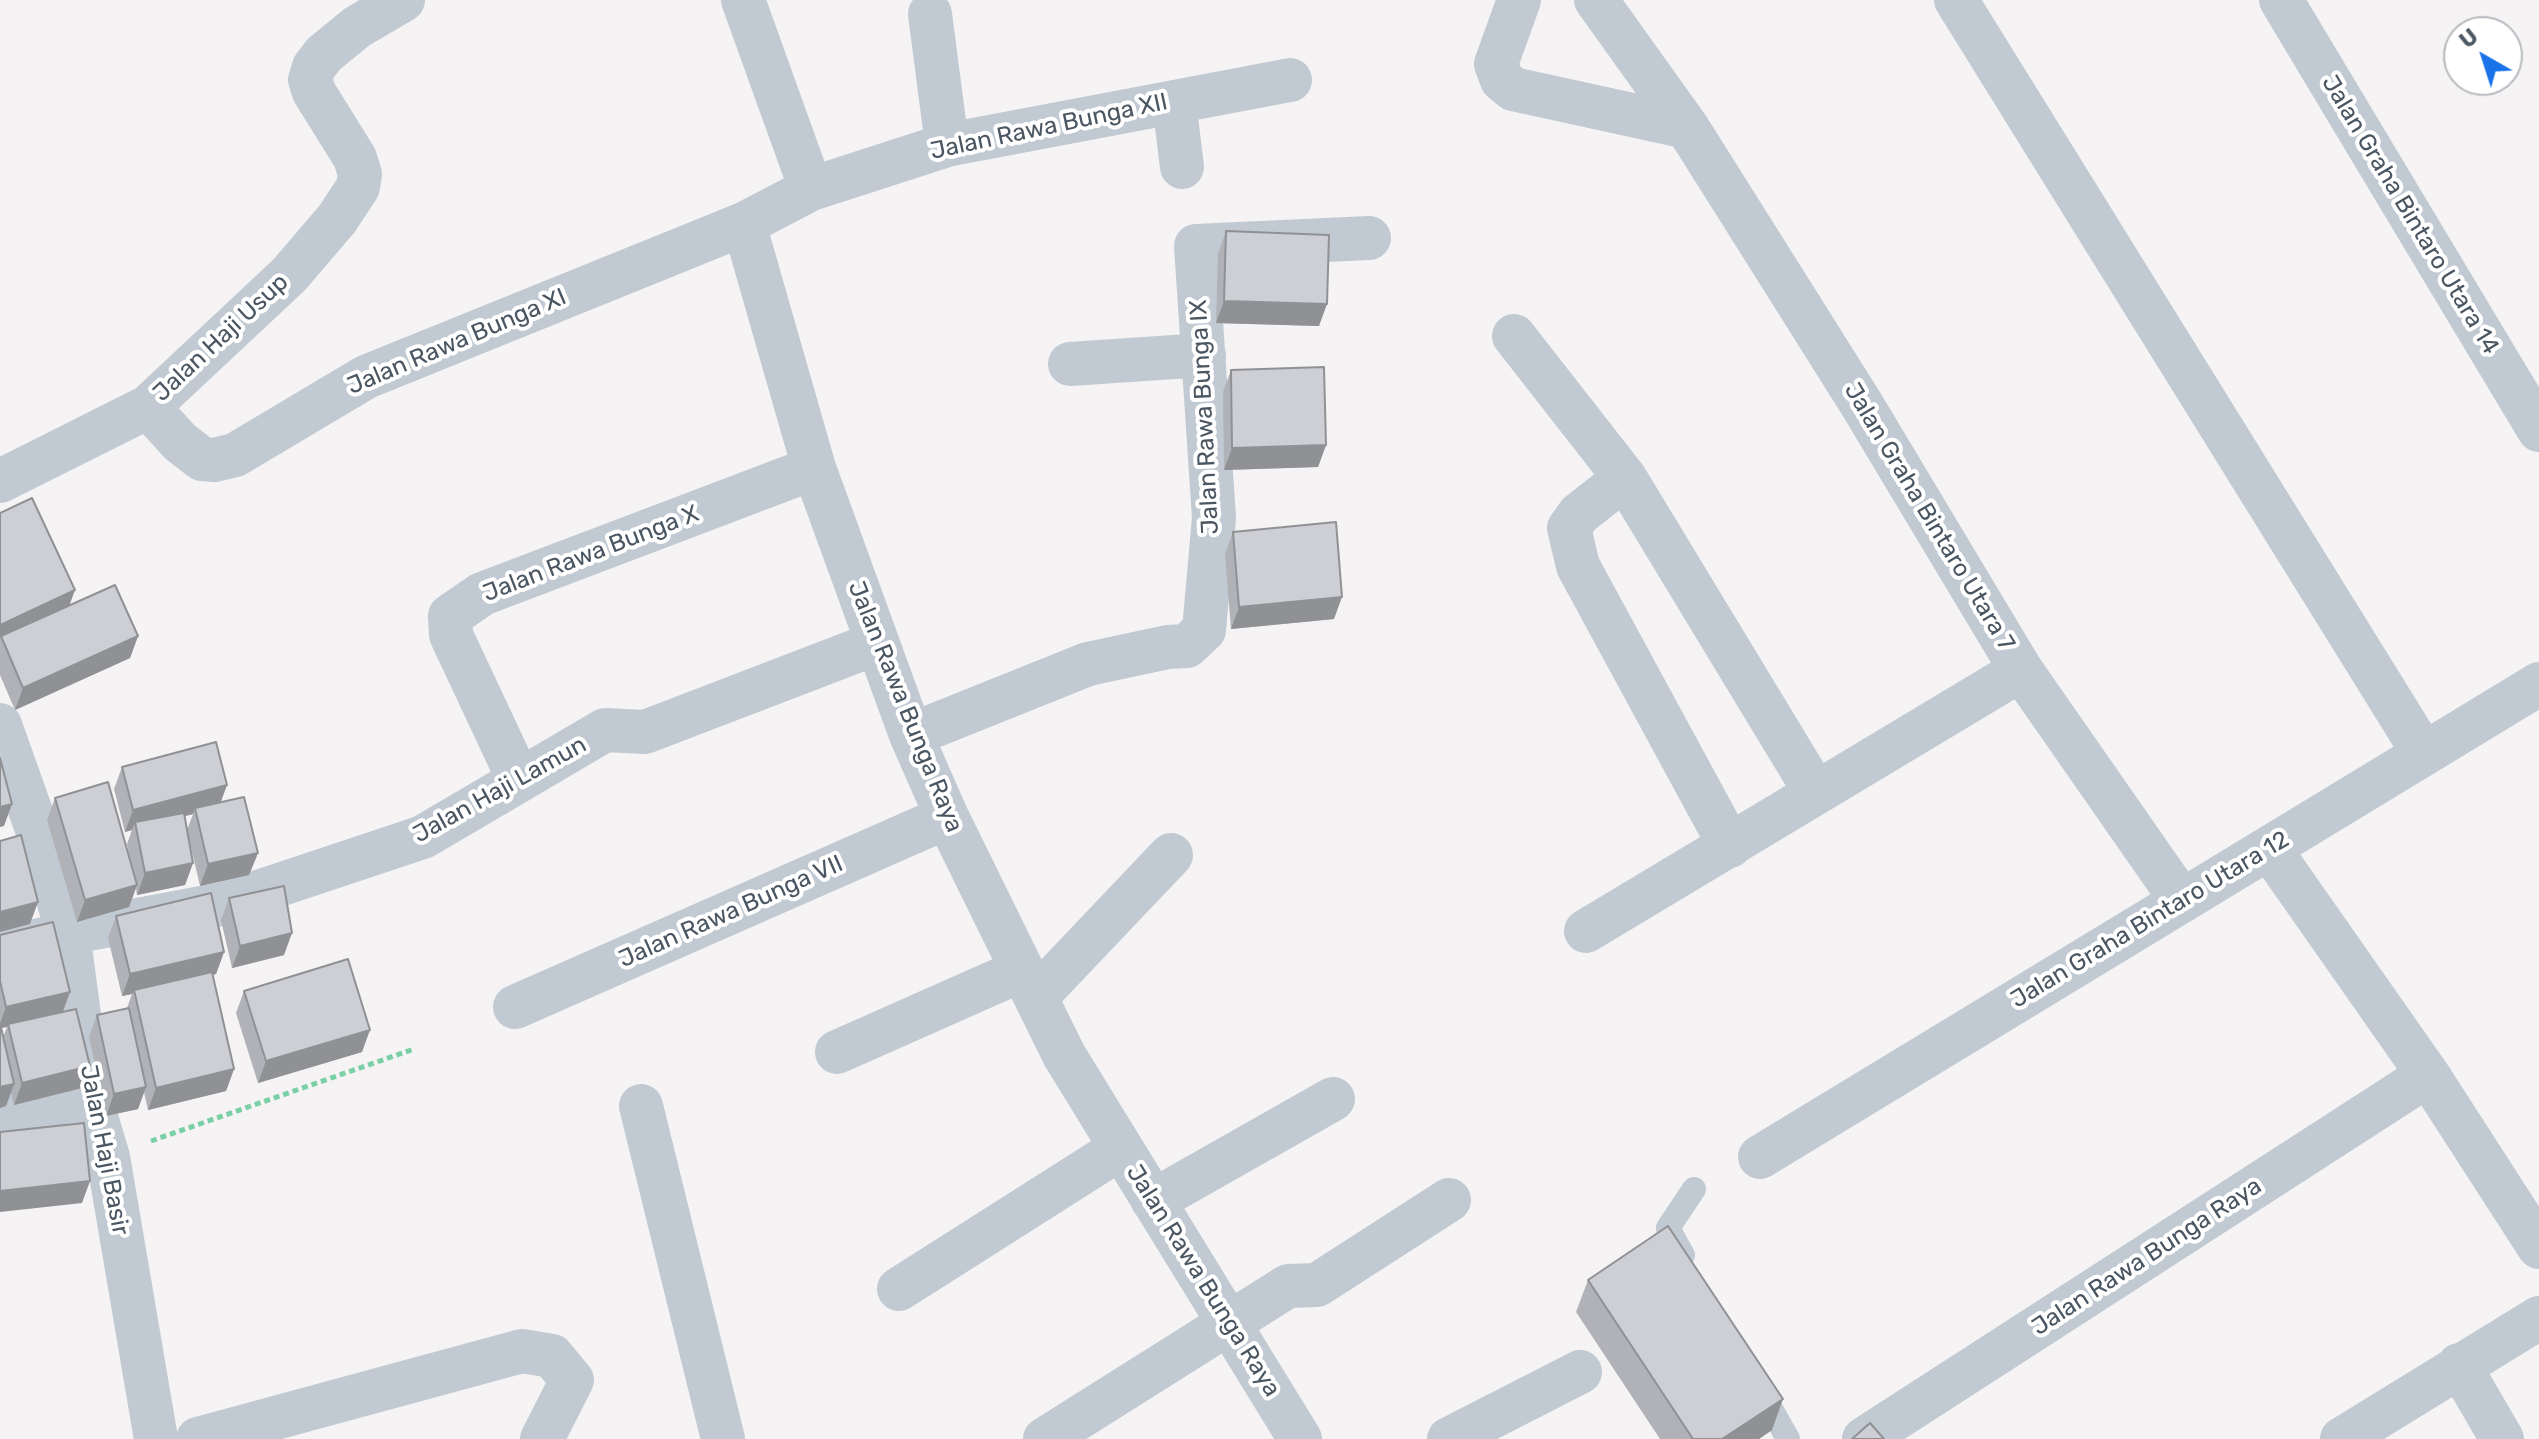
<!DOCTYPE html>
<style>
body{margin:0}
#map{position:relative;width:2539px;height:1439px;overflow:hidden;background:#f5f3f3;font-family:Rubik,sans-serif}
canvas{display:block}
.north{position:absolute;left:2443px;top:16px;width:80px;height:80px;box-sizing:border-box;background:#fff;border:2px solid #b7bbc0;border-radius:50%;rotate:321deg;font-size:22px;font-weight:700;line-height:32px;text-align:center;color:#4a5661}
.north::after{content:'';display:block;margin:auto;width:28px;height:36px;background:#1a73e8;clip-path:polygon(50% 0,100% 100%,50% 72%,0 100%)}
</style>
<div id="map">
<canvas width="2539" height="1439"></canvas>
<div class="north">U</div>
</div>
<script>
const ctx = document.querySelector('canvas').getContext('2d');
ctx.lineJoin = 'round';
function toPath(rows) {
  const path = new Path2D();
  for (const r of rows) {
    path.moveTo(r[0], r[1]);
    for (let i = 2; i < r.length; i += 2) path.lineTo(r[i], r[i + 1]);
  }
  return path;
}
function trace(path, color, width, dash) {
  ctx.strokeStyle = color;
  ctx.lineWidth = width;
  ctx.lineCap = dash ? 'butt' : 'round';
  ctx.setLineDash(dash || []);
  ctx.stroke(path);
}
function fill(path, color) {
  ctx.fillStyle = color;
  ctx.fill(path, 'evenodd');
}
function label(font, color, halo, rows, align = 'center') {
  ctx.font = font + ' Rubik,sans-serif';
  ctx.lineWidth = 8;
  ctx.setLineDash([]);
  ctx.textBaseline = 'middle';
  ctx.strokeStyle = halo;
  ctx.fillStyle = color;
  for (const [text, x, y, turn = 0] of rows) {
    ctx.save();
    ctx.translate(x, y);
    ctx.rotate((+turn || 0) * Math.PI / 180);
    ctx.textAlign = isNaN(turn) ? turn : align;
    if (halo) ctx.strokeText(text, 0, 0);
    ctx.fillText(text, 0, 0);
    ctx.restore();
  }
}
trace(toPath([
 [151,1141,414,1049]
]), '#7ad0a6', 5, [6, 4]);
trace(toPath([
 [1683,1255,1668,1228,1694,1189],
 [1761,1391,1788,1439]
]), '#c1cad2', 24);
trace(toPath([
 [743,0,811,189,744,224,814,468,911,735,947,817,1064,1055,1300,1439],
 [1519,0,1496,64,1502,80,1513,89,1687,127],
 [1596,0,1687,127,1862,405,2021,670,2182,901],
 [1956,0,2424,754],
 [2281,0,2539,430],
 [930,14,947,145],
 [1174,102,1182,167],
 [811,189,947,145,1290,80],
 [1514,336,1625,478,1816,793],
 [1070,364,1204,355],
 [148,407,180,442,202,459,214,460,235,455,366,377,744,224],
 [1625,478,1579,514,1569,528,1578,566,1730,846],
 [0,481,148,407,289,275,337,219,358,187,360,174,355,158,314,92,310,80,314,67,324,54,357,27,403,0],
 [0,725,38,832,68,933,90,1097,108,1157,156,1439],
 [911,735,1088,664,1168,647,1187,646,1204,630,1214,518,1196,246,1369,238],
 [519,780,451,635,450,616,482,594,814,468],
 [2269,848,2428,1075,2539,1247],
 [1586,931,2021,670],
 [0,950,68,933,222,904,423,837,605,730,645,732,877,643],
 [1036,997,1171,855],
 [515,1007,947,817],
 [837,1052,1022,970],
 [641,1106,723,1439],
 [0,1116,90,1097],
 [1760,1157,2539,684],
 [1153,1201,1333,1099],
 [899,1289,1121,1148],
 [2459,1365,2502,1439],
 [198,1439,522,1351,552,1356,572,1380,542,1439],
 [1045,1439,1288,1286,1317,1285,1449,1200],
 [1449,1439,1580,1372],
 [1864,1439,2428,1075],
 [2342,1439,2539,1318]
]), '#c1cad2', 44);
fill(toPath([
 [1226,231,1319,326,1216,323,1218,254],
 [1231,370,1326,445,1318,467,1224,470,1223,392],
 [0,513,70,605,138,636,130,658,15,710,0,675],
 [1233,532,1334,619,1231,629,1225,554],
 [122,767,227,785,220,802,258,853,249,875,200,886,187,830,193,814,184,816,193,863,185,885,137,895,136,888,129,907,77,922,47,820,55,798,131,864,127,844,132,830,125,832,114,789],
 [229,898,284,955,232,968,221,920],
 [116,916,224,952,216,974,212,975,234,1069,226,1091,148,1110,144,1092,138,1109,106,1116,89,1037,97,1015,127,1008,132,994,122,996,108,938],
 [0,935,70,992,62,1012,90,1066,82,1088,14,1105,11,1093,6,1106,0,1108],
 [7,1027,3,1037,1,1028],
 [244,991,362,1052,258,1083,236,1013],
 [1588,1280,1772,1430,1759,1439,1660,1439,1576,1312]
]), '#b0b2b7');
fill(toPath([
 [1224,301,1327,304,1319,326,1216,323],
 [1326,445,1318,467,1224,470,1232,448],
 [75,590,67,612,1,636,0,638,0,625],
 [1342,597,1334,619,1231,629,1239,607],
 [138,636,130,658,15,710,23,688],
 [227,785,219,807,195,808,193,814,137,829,135,822,132,830,125,832,133,810],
 [12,804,4,826,0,827,0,807],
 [258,853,249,875,200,886,208,864],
 [193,863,185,885,137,895,145,873],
 [137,885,129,907,77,922,85,900],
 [38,902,30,924,0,932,0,912],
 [292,933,284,955,232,968,240,946],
 [224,952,216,974,134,993,134,990,132,994,122,996,130,974],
 [70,992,62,1014,8,1024,7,1027,0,1028,0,1024,6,1007],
 [370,1030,362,1052,258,1083,266,1061],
 [90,1066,82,1088,14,1105,22,1083],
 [234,1069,226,1091,148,1110,156,1088],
 [14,1084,6,1106,0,1108,0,1087],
 [146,1087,138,1109,106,1116,114,1094],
 [90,1181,82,1203,0,1212,0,1191],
 [1783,1399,1772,1430,1759,1439,1722,1439]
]), '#909195');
const building = toPath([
 [1226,231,1329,235,1327,304,1224,301,1226,231],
 [1324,367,1326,445,1232,448,1231,370,1324,367],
 [32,498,75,590,0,625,0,513,32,498],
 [1336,522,1342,597,1239,607,1233,532,1336,522],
 [115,585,138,636,23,688,1,636,115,585],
 [216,742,227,785,133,810,122,767,216,742],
 [0,758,12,804,0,807,0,758],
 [108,782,137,885,85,900,55,798,108,782],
 [244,797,258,853,208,864,195,808,244,797],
 [184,813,193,863,145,873,135,822,184,813],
 [21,835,38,902,0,912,0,841,21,835],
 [284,886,292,933,240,946,229,898,284,886],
 [211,893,224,952,130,974,116,916,211,893],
 [53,922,70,992,6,1007,0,981,0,935,53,922],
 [348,959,370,1030,266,1061,244,991,348,959],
 [212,972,234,1069,156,1088,134,990,212,972],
 [129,1008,146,1087,114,1094,97,1015,129,1008],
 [76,1009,90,1066,22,1083,8,1024,76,1009],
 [0,1023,14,1084,0,1087,0,1023],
 [84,1123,90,1181,0,1191,0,1132,84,1123],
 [1668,1226,1783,1399,1722,1439,1693,1439,1588,1280,1668,1226],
 [1870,1423,1884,1439,1852,1439,1870,1423]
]);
fill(building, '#cdcfd5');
trace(building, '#909195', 2);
label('24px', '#4a5661', '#fff', [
 ["Jalan Rawa Bunga XII",1049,127,-12],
 ["Jalan Graha Bintaro Utara 14",2410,215,59],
 ["Jalan Haji Usup",221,338,-43],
 ["Jalan Rawa Bunga XI",457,342,-23],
 ["Jalan Rawa Bunga IX",1205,417,-93],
 ["Jalan Graha Bintaro Utara 7",1929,517,59],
 ["Jalan Rawa Bunga X",591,554,-21],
 ["Jalan Rawa Bunga Raya",905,707,68],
 ["Jalan Haji Lamun",500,790,-29],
 ["Jalan Rawa Bunga VII",731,912,-24],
 ["Jalan Graha Bintaro Utara 12",2150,920,-31],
 ["Jalan Haji Basir",104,1150,79],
 ["Jalan Rawa Bunga Raya",2147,1257,-33],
 ["Jalan Rawa Bunga Raya",1203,1281,58]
]);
</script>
